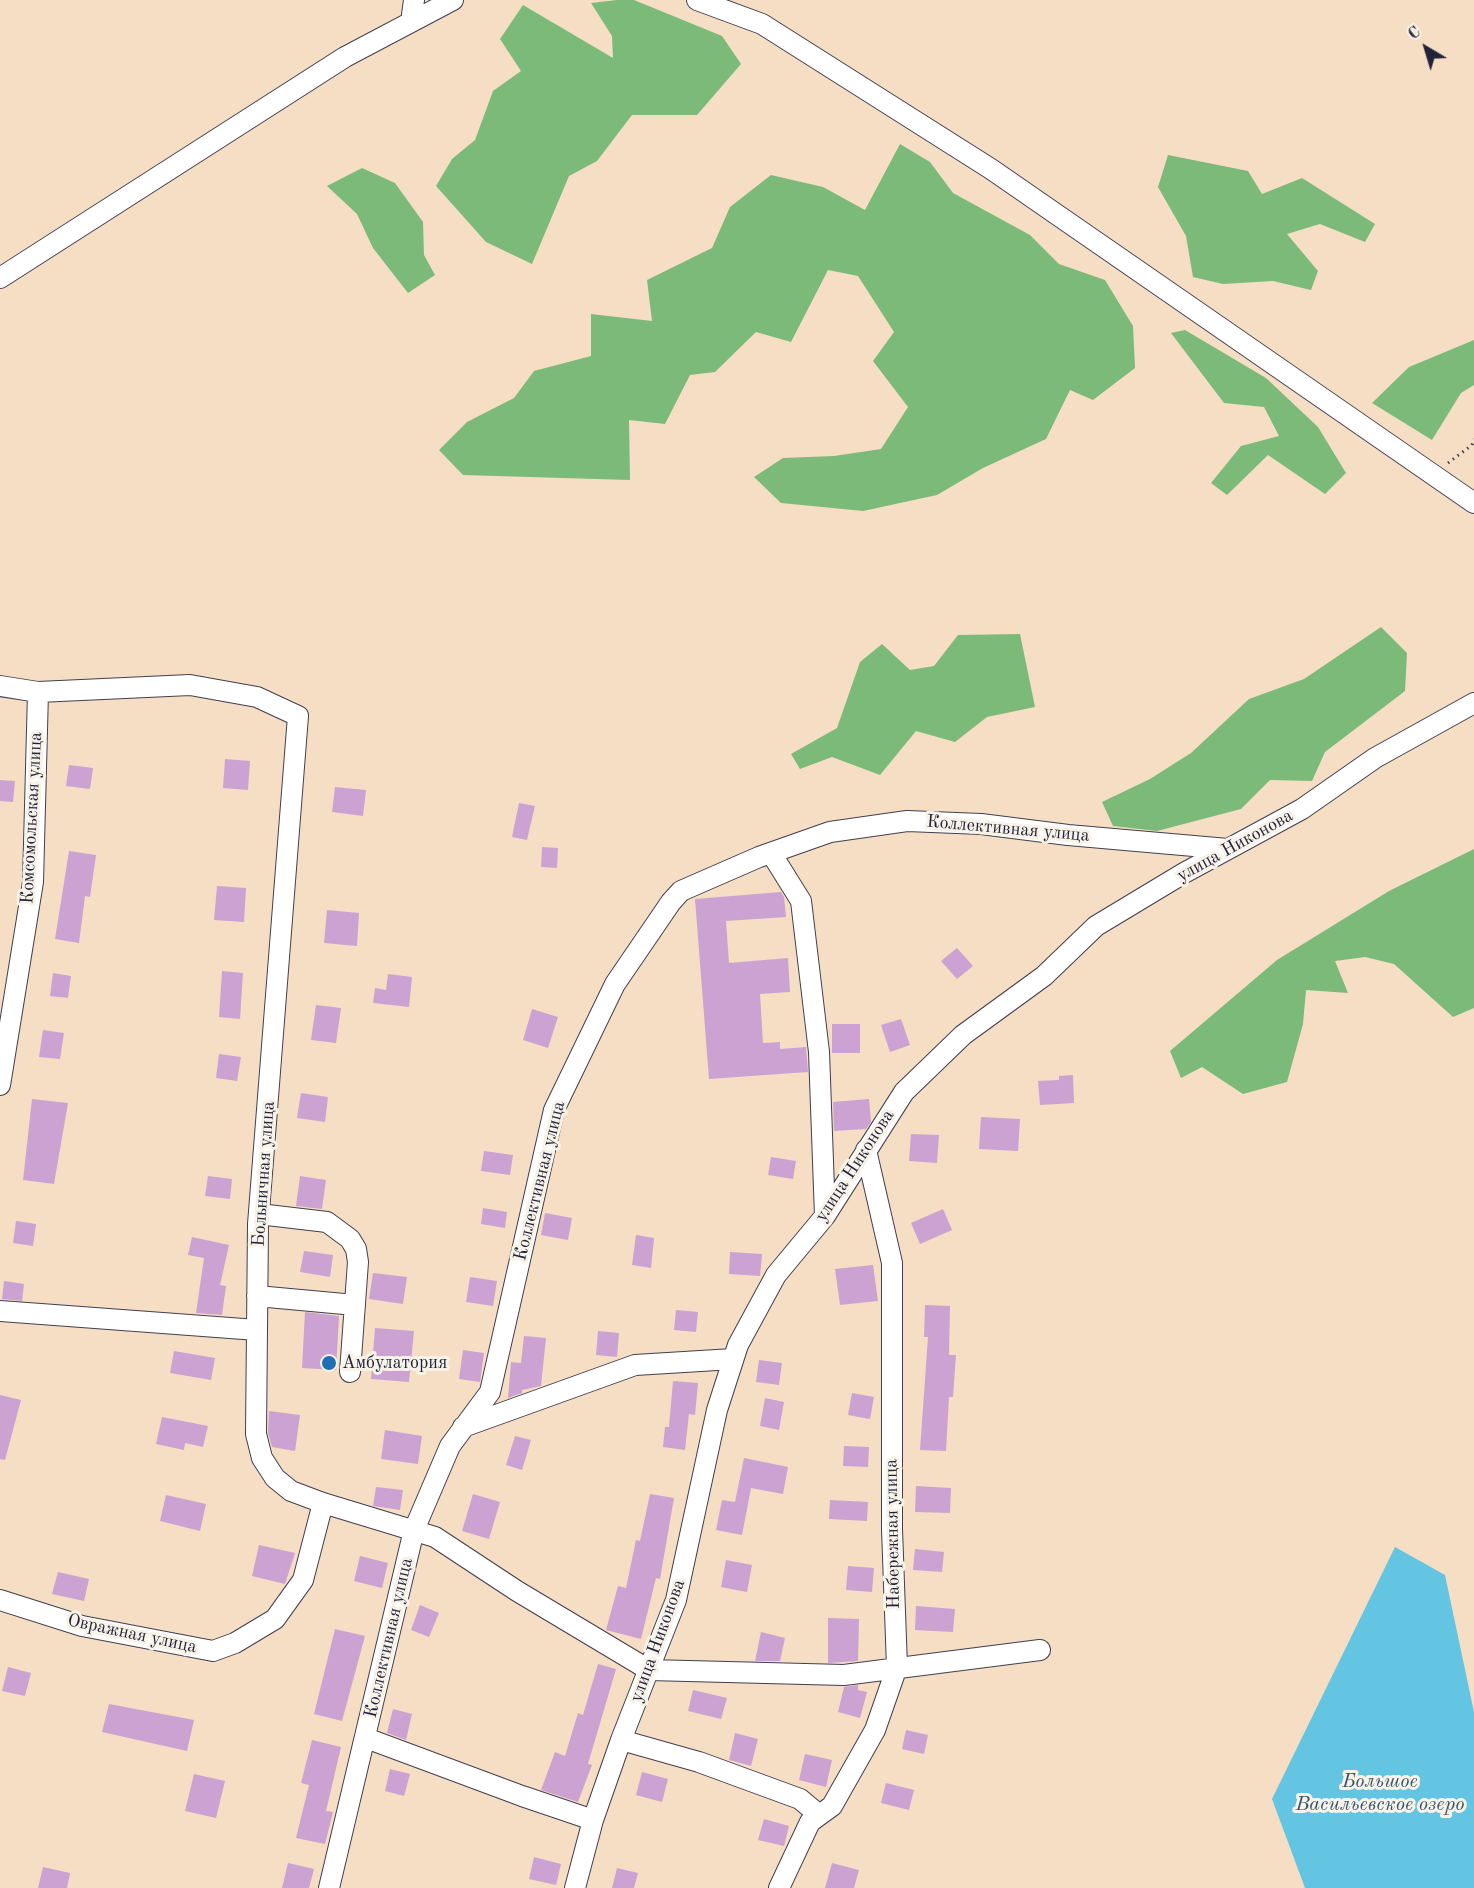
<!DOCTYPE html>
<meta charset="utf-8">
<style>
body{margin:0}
#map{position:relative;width:1474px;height:1888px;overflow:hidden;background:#f5dec4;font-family:"Old Standard TT",serif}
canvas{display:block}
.north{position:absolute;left:1396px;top:18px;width:60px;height:60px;-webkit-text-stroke:4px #f7f3e8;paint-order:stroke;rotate:322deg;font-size:16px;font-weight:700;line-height:24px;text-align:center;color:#22223b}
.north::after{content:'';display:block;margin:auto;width:21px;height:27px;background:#22223b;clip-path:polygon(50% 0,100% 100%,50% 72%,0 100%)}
</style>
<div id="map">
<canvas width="1474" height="1888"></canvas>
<div class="north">С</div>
</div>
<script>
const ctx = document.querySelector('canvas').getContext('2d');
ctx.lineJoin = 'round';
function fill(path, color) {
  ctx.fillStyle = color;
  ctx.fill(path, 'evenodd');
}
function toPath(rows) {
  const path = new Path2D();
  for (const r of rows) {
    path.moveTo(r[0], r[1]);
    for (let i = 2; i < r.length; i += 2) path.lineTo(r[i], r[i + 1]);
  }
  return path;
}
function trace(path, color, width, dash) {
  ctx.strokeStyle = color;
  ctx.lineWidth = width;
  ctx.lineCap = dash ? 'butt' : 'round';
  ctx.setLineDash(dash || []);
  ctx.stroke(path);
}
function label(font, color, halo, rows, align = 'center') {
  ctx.font = font + ' "Old Standard TT",serif';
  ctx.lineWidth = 6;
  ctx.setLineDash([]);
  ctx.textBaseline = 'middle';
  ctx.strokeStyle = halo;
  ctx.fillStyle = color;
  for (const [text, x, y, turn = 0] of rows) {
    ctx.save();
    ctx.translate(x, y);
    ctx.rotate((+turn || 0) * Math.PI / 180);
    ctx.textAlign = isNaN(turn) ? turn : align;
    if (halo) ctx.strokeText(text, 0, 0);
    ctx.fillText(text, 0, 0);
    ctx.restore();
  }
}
fill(toPath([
 [617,0,634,0,722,36,741,64,697,115,632,115,597,161,569,176,532,264,486,242,436,186,452,159,475,140,493,91,521,71,500,39,523,5,613,58,612,36,591,3],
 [900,144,930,162,953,193,1030,235,1059,264,1105,280,1133,326,1135,368,1093,400,1070,390,1046,439,983,468,937,495,863,511,781,503,754,477,783,458,834,456,881,449,908,407,873,361,894,332,858,276,828,270,791,342,756,332,715,372,690,375,665,424,629,420,630,480,463,475,439,450,467,422,514,398,534,371,591,356,591,314,652,321,647,280,712,248,730,207,771,175,823,187,865,210],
 [1168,155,1248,171,1262,194,1302,178,1375,224,1365,242,1320,224,1287,234,1318,271,1311,290,1273,281,1223,284,1193,277,1186,236,1158,187],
 [362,168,395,183,423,222,424,255,435,275,408,293,373,248,357,214,327,186],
 [1185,330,1266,378,1318,427,1346,473,1325,494,1268,455,1227,495,1211,483,1241,446,1279,436,1264,407,1224,403,1171,333],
 [1474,340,1474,385,1461,393,1432,440,1372,403,1409,367],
 [1381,627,1407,653,1405,691,1325,752,1312,781,1270,780,1241,809,1157,831,1113,826,1102,802,1150,779,1191,753,1249,699,1304,679],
 [1020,634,1035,707,987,717,955,742,916,731,880,775,832,757,800,769,791,754,837,728,860,662,882,644,910,670,934,666,958,635],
 [1474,849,1474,1008,1453,1017,1394,964,1365,957,1335,961,1348,993,1306,990,1303,1024,1287,1082,1243,1094,1202,1067,1181,1078,1170,1051,1277,960,1389,891]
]), '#7cba7a');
fill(toPath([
 [1395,1547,1445,1575,1474,1712,1474,1888,1305,1888,1272,1799]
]), '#63c5e1');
fill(toPath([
 [225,759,250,761,248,790,223,788],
 [69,765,93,768,90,789,66,786],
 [0,780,15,781,13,802,0,801],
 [335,787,366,790,363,816,332,812],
 [519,803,535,806,527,840,512,837],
 [542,847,558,848,557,868,541,867],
 [69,851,96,855,90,897,85,896,79,943,55,939],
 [217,886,246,888,244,922,214,920],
 [781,892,784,897,786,917,726,921,729,963,788,958,790,992,760,994,763,1043,780,1042,780,1049,806,1047,808,1072,709,1079,695,899],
 [327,910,359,913,357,946,324,943],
 [957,948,973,966,957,979,941,961],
 [222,971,243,973,240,1019,219,1017],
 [53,973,71,976,68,998,50,996],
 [388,974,412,977,409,1007,373,1003,375,988,386,990],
 [316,1005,341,1008,336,1043,311,1040],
 [532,1009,558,1017,548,1048,523,1040],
 [901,1019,910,1045,890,1052,881,1025],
 [832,1024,860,1024,860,1053,832,1053],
 [43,1030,64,1033,60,1059,39,1057],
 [219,1054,241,1057,237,1081,216,1078],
 [1073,1075,1074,1103,1040,1105,1038,1081,1059,1080,1059,1076],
 [301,1093,328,1097,325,1122,297,1118],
 [32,1099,68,1103,54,1184,23,1180],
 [869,1099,871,1122,866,1129,834,1131,833,1102],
 [981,1117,1020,1119,1018,1151,979,1149],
 [911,1134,939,1135,937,1163,909,1161],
 [484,1151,513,1155,510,1175,481,1171],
 [771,1157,796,1161,793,1179,768,1175],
 [208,1176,232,1179,230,1199,205,1196],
 [300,1176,326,1180,322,1209,296,1206],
 [483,1208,507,1212,505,1228,481,1224],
 [943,1209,952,1230,920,1244,911,1223],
 [545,1213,572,1218,568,1240,541,1235],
 [16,1221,36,1224,33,1246,13,1243],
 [636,1235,654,1238,651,1268,632,1265],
 [192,1237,229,1245,220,1285,226,1286,222,1315,196,1313,204,1258,188,1255],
 [304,1251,333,1255,330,1277,300,1272],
 [730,1252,762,1254,760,1276,729,1274],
 [873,1265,878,1301,840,1305,835,1269],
 [373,1273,407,1277,403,1304,369,1299],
 [470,1277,497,1281,493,1306,466,1302],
 [4,1281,24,1284,22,1301,2,1299],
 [925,1305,950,1306,949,1355,956,1355,953,1397,949,1397,946,1451,920,1450,928,1337,924,1337],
 [676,1310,698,1312,696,1332,674,1330],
 [305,1312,339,1316,336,1370,302,1368],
 [375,1328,414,1331,409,1382,371,1379],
 [598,1331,619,1333,617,1357,596,1355],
 [524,1336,546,1338,541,1386,522,1390,522,1393,508,1398,511,1362,521,1363],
 [463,1350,484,1353,480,1382,459,1379],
 [174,1351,215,1358,211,1380,170,1373],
 [759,1360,782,1363,779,1385,756,1382],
 [673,1381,698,1383,695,1415,689,1414,685,1450,663,1447,665,1427,669,1427],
 [852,1393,874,1397,870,1419,848,1415],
 [0,1395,21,1400,5,1460,0,1459],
 [765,1398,784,1402,779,1430,760,1426],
 [269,1411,300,1415,295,1451,272,1447,268,1433],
 [162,1417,208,1426,203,1447,185,1443,184,1450,156,1444],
 [385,1430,422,1436,418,1464,381,1459],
 [515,1436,531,1440,522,1470,506,1465],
 [844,1446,869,1447,868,1467,843,1466],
 [744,1458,788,1467,783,1494,751,1488,742,1535,716,1530,722,1500,735,1502],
 [916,1486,951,1488,950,1513,915,1512],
 [376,1487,403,1490,400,1510,373,1506],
 [473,1494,500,1502,489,1539,462,1531],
 [650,1494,674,1498,660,1579,656,1578,641,1639,606,1630,618,1586,626,1588,636,1540,640,1541],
 [166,1495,206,1504,200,1531,160,1521],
 [830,1500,868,1502,867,1521,829,1519],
 [259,1545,295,1553,285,1584,252,1576],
 [915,1549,944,1552,942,1572,913,1570],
 [360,1556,388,1563,382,1588,354,1581],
 [726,1560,752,1565,747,1592,721,1587],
 [848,1566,874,1568,872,1592,846,1590],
 [58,1572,89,1579,84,1601,52,1594],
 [420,1605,439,1613,429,1637,411,1630],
 [916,1606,955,1609,953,1632,915,1630],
 [828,1618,859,1619,858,1661,828,1663],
 [335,1629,365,1636,342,1721,314,1714],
 [761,1632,785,1638,780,1661,755,1661],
 [598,1664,616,1669,588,1764,592,1765,578,1802,541,1790,555,1752,565,1756,578,1713,583,1715],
 [8,1667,31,1673,25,1696,2,1691],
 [858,1685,858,1690,867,1692,860,1718,838,1712,844,1687],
 [693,1690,727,1698,721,1719,688,1711],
 [109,1704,194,1720,187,1751,102,1732],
 [393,1709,412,1714,406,1740,387,1733],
 [906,1730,928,1735,924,1754,902,1749],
 [735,1733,758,1739,751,1766,729,1760],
 [312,1740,341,1747,326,1811,333,1812,325,1844,296,1838,309,1785,301,1783],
 [805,1754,832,1760,826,1787,799,1780],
 [390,1769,410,1774,404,1796,385,1791],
 [642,1772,668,1779,662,1802,636,1795],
 [194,1774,225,1781,216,1818,185,1811],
 [886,1783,914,1790,909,1810,881,1803],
 [764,1819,789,1826,784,1846,758,1840],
 [534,1857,561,1864,556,1885,529,1879],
 [288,1863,314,1869,309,1888,282,1888],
 [832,1863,859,1870,854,1888,825,1888],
 [43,1867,70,1873,67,1888,38,1888],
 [617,1868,638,1873,634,1888,612,1888]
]), '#cca2d2');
const minor = toPath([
 [697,0,762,24,991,169,1474,503],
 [411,22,414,0],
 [0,278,345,57,453,0],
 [0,686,38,692,190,685,257,697,298,716,258,1224,256,1434,262,1458,275,1478,291,1491,323,1503,435,1537,517,1591,649,1670,844,1675,1040,1650],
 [771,853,801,901,819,1052,825,1216],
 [0,1085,33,882,38,692],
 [259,1214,327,1222,350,1239,356,1249,358,1262,350,1372],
 [257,1296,355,1305],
 [0,1311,257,1330],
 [463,1427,635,1365,733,1359],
 [0,1600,82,1626,213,1651,235,1643,275,1619,303,1580,323,1503],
 [366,1738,522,1796,593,1820],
 [621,1740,699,1762,800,1799,819,1815],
 [329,1888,414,1530,450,1446,490,1392,554,1110,615,984,671,902,681,891,759,857,830,832,907,821,981,824,1068,835,1228,849],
 [575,1888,593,1820,621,1740,676,1600,717,1410,738,1345,776,1275,825,1216,904,1092,963,1035,1044,976,1096,926,1184,873,1302,809,1375,758,1474,703],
 [779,1888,810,1822,832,1806,875,1730,897,1667,892,1529,892,1263,866,1150]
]);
trace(minor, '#423e50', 22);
trace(toPath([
 [1448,463,1472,445,1474,439]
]), '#423e50', 3, [1.5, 4.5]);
trace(minor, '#fff', 20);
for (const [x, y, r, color] of [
 [329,1363,8,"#1f6fb2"]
]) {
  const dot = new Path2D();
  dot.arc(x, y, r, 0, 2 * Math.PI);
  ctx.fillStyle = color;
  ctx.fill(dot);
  trace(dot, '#f7f3e8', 2);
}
label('18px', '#22223b', '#f7f3e8', [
 ["Комсомольская улица",32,818,-87],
 ["Коллективная улица",1008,829,5],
 ["улица Никонова",1235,846,-29],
 ["улица Никонова",855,1166,-57],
 ["Больничная улица",264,1174,-86],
 ["Коллективная улица",540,1181,-76],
 ["Набережная улица",893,1534,-91],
 ["Овражная улица",132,1634,12],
 ["Коллективная улица",389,1638,-77],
 ["улица Никонова",658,1641,-70]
]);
label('18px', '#22223b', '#f7f3e8', [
 ["Амбулатория",342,1363]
], 'left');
label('italic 20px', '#36536d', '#f7f3e8', [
 ["Большое",1380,1782],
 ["Васильевское озеро",1380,1805]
]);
</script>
